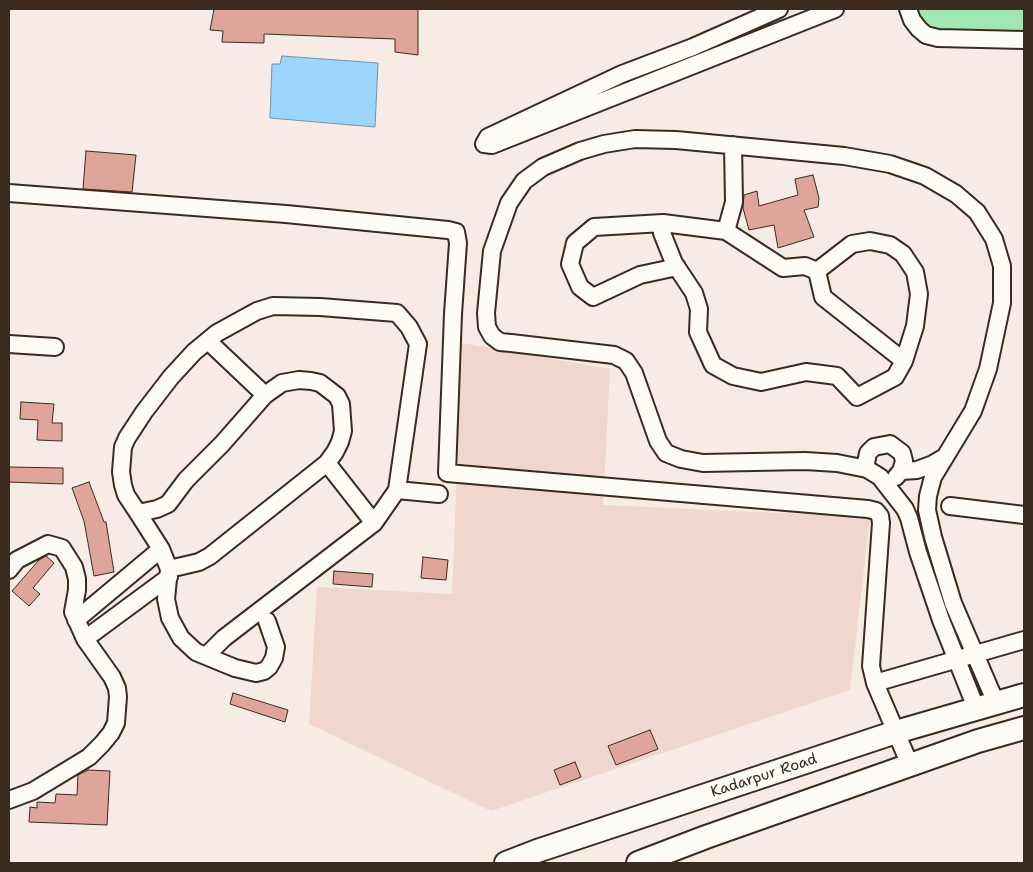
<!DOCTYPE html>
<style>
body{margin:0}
#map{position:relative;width:1033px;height:872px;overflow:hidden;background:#f7ebe5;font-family:"Shantell Sans",sans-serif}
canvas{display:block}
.frame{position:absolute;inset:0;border:10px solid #3b2a1e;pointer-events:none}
</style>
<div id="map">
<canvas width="1033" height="872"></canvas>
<div class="frame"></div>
</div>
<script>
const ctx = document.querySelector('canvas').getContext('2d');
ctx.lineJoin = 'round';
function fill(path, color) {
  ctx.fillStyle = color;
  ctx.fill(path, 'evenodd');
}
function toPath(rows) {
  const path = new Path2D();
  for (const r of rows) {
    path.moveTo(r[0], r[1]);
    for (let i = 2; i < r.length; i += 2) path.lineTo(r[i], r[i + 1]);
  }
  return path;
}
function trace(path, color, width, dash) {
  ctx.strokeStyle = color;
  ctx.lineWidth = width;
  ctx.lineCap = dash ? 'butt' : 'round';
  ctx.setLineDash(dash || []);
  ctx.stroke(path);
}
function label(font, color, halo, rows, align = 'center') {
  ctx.font = font + ' "Shantell Sans",sans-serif';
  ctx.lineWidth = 5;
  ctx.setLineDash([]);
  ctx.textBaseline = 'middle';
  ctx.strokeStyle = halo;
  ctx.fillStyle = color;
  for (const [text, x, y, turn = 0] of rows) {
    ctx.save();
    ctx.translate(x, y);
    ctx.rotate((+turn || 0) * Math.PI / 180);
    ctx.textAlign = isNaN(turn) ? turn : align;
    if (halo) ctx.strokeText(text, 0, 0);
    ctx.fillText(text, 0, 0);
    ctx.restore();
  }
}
fill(toPath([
 [462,343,610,369,603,505,870,517,850,690,491,811,309,724,317,587,452,594]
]), '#f0d6cf');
fill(toPath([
 [913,9,1024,9,1024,35,929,31]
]), '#a2e6b1');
const water = toPath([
 [282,56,378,63,375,127,270,118,272,64,280,64,282,56]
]);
fill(water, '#9cd6fc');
trace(water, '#7591a3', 1);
const building = toPath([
 [214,9,418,9,418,55,395,52,395,39,264,34,264,43,222,42,223,31,210,30,214,9],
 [86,151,136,155,132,192,83,189,86,151],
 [813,175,819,198,818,207,804,210,814,237,778,248,774,225,749,230,743,208,744,195,757,191,759,206,798,195,795,179,813,175],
 [21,402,54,404,52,423,62,423,62,441,37,440,38,420,20,419,21,402],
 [9,467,63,468,63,484,9,482,9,467],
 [89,482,104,522,106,522,114,572,94,576,84,521,72,488,89,482],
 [46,556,54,563,33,588,40,594,29,606,12,591,39,560,46,556],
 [423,557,448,560,446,580,421,578,423,557],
 [334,571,373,574,372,587,333,584,334,571],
 [233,693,288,710,285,722,230,704,233,693],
 [650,730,658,749,616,765,608,746,650,730],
 [575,762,581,777,560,785,554,770,575,762],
 [88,770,110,771,107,825,29,822,30,807,37,808,37,802,55,803,56,794,77,795,78,775,88,770]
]);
fill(building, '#dfa59b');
trace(building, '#3b2a1e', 1);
const street = toPath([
 [779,9,693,47,622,74,488,137,484,144,492,145,835,9],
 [908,9,912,20,919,29,926,35,938,38,1024,40],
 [9,193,286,214,448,230,456,232,458,243,453,314,447,473,868,509,876,511,880,516,881,523,871,666,875,683,910,765],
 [663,223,594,227,575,243,570,264,580,287,593,297,640,275,677,267],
 [726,231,663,223,662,233,674,263,694,293,699,309,698,332,713,365,733,376,761,382,806,372,837,376,857,397,895,377,904,361,823,297,817,271,805,266,783,268,726,231,734,202,733,145],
 [817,271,852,244,870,241,890,245,903,254,915,272,919,294,915,326,904,361],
 [208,341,265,395],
 [9,344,55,347],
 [327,463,374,523],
 [867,469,866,463,868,453,874,447,890,444,902,453,904,461,901,471],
 [896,477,901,471,917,470,933,464,945,457],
 [950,506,1024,515],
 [138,513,157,509,168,504,186,480,222,444,265,395,282,383,299,380,311,381,320,383,337,396,341,404,343,431,340,442,335,452,327,463,210,556,199,562,182,566,169,569,161,549,138,513,126,495,123,485,121,472,123,447,127,438,144,412,171,377,194,352,217,333,257,311,273,306,320,307,397,313,409,327,418,344,397,490],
 [169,569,166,599,170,618,181,638,196,652,235,668,256,673,264,671,269,667,274,658,276,647,267,621],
 [9,570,17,560,48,544,62,548,74,567,77,579,77,590,73,612,85,639,112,677,117,688,118,697,116,723,111,733,102,744,89,757,33,791,9,800],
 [76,620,161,549],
 [85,639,169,577],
 [207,655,224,638,374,523,397,490,439,494],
 [875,683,1024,640],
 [976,708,941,620,918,552,909,518,905,509,880,477,867,469,837,463,805,461,703,463,681,459,666,453,658,441,634,373,626,361,614,355,511,343,500,342,492,336,487,327,486,313,492,251,509,203,524,181,543,167,580,151,604,144,635,139,676,140,844,156,890,164,925,176,956,194,977,212,994,239,1002,266,1002,303,988,369,973,411,933,477,928,496,927,510,933,537,953,603,996,703]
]);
const secondary = toPath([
 [506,863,537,851,896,732,1024,695],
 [638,863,706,837,978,741,1024,728]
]);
trace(street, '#3b2a1e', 20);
trace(secondary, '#3b2a1e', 26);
trace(street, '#fdfcf7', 16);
trace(secondary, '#fdfcf7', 22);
label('15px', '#3b2a1e', '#fdfcf7', [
 ["Kadarpur Road",764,776,-18]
]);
</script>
